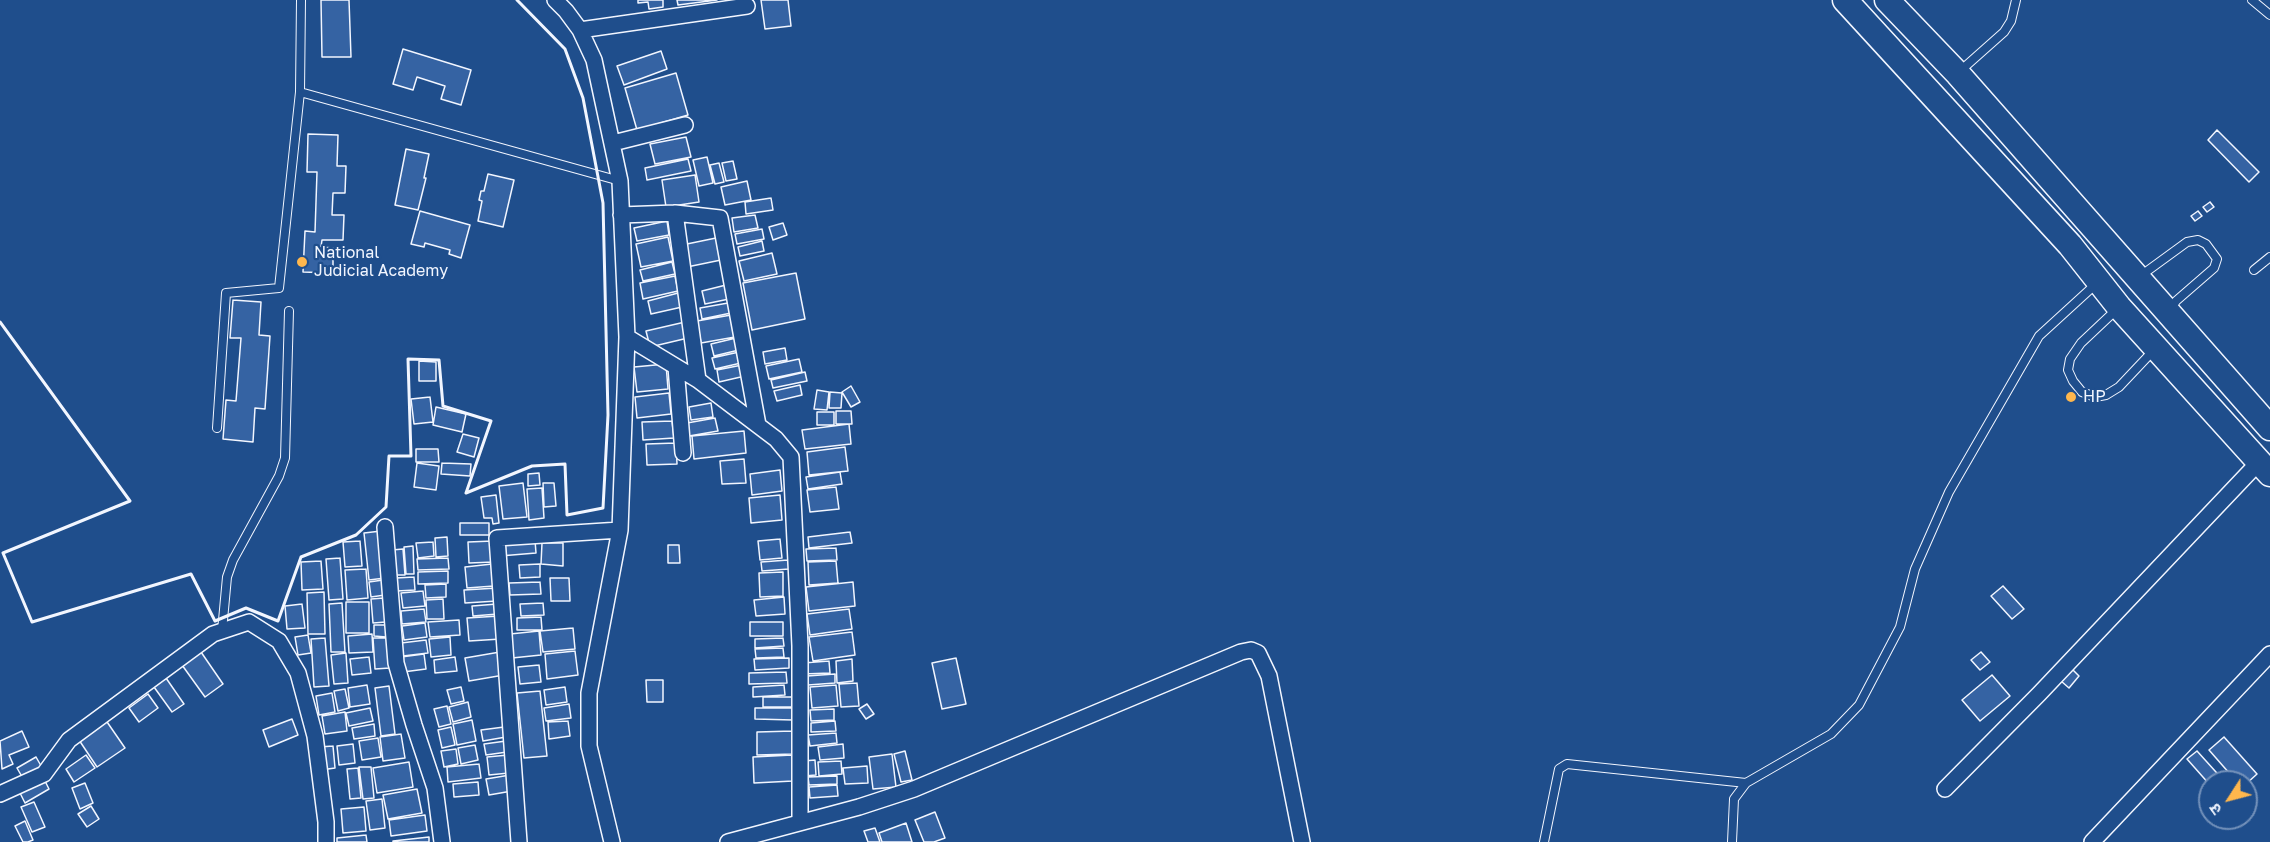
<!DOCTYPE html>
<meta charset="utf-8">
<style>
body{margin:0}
#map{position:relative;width:2270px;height:842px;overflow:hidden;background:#1f4e8c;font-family:"Golos Text","Noto Sans Devanagari",sans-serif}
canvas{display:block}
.north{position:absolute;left:2198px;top:770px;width:60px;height:60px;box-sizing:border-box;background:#1f4e8c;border:2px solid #7391ba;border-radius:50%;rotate:234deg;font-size:16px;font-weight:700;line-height:24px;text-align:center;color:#f2f6ff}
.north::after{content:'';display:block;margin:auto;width:21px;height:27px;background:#ffb74d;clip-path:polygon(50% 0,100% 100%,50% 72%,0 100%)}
</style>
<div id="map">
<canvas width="2270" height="842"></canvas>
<div class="north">उ</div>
</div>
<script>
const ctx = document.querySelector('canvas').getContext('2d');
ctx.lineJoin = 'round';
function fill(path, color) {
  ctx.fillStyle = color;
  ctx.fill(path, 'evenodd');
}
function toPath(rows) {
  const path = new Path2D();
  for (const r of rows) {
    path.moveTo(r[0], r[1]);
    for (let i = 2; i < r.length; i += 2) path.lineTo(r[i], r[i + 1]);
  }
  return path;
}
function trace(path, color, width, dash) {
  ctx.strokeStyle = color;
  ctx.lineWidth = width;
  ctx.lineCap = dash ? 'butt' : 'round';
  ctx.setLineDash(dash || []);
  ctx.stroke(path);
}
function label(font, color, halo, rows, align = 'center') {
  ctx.font = font + ' "Golos Text",sans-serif';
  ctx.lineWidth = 4.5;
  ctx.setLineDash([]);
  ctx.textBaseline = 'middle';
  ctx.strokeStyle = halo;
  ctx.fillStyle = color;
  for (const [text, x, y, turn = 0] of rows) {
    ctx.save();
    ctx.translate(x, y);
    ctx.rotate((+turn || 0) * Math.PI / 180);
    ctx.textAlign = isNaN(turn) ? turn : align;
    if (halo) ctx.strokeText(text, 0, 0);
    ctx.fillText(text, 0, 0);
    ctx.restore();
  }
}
const building = toPath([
 [321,0,349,0,351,57,322,57,321,0],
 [638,0,663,0,663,7,649,9,648,2,638,3,638,0],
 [677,0,717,0,678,5,677,0],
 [761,0,788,0,791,26,765,29,761,0],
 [403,49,471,70,461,105,441,99,445,86,417,77,413,90,393,84,403,49],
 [661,51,667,69,624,85,617,66,661,51],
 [676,73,688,115,637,130,625,88,676,73],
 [2217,130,2259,172,2249,182,2208,140,2217,130],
 [308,134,338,135,337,166,346,166,345,193,333,193,332,215,344,215,343,240,322,240,321,247,333,248,333,273,303,272,305,231,315,232,317,172,307,172,308,134],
 [686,137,691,157,655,164,650,144,686,137],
 [406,149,429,154,424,178,426,178,418,210,395,205,406,149],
 [707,157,713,183,699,186,693,160,707,157],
 [688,159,691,171,647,180,645,168,688,159],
 [733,161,737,179,726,181,722,163,733,161],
 [719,163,724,182,715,184,710,165,719,163],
 [488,174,514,180,503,227,478,221,482,201,479,200,481,191,484,191,488,174],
 [695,175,699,202,666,207,662,180,695,175],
 [747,181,751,200,725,205,721,187,747,181],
 [771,198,773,210,746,214,745,202,771,198],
 [2210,202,2214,207,2207,212,2203,207,2210,202],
 [420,211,470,225,461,258,449,254,450,250,425,243,424,247,411,244,420,211],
 [2198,211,2202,216,2195,221,2191,216,2198,211],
 [755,215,758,228,734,232,732,218,755,215],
 [667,221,669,235,637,241,634,228,667,221],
 [783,223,787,235,773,240,769,227,783,223],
 [762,229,764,239,737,244,735,234,762,229],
 [668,237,673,261,641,267,636,244,668,237],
 [716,238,721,260,687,267,682,245,716,238],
 [762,241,764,251,740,256,738,247,762,241],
 [772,253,777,274,744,281,739,261,772,253],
 [672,262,675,274,643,281,640,270,672,262],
 [796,273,805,319,752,330,743,283,796,273],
 [675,276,678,291,643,299,640,283,675,276],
 [726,285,729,299,705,304,702,291,726,285],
 [678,293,682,307,651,314,648,301,678,293],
 [233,300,261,302,259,335,270,336,265,409,255,408,253,442,223,439,226,400,236,401,241,338,230,338,233,300],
 [728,303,731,313,702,319,700,308,728,303],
 [731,315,735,337,701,343,697,321,731,315],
 [685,322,688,338,650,347,646,331,685,322],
 [736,338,739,350,714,356,711,344,736,338],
 [785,348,787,360,765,364,763,352,785,348],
 [739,352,741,363,715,369,712,358,739,352],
 [799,359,802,372,769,379,766,366,799,359],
 [419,361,436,362,436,381,419,381,419,361],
 [666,364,668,389,637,392,634,367,666,364],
 [742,365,745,376,719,382,717,370,742,365],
 [805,372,807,381,773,388,771,380,805,372],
 [800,385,802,395,777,401,774,391,800,385],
 [851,386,860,402,851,407,842,392,851,386],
 [817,390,829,392,827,410,814,409,817,390],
 [830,392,842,393,841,408,829,408,830,392],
 [669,393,671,414,637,418,635,397,669,393],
 [430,397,433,422,414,424,411,399,430,397],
 [711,403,713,417,691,420,689,407,711,403],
 [436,407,466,414,462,432,433,425,436,407],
 [836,411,851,411,852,424,836,424,836,411],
 [817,412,834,412,834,425,817,425,817,412],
 [715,418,718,431,689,436,687,423,715,418],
 [672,421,674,438,643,440,642,422,672,421],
 [849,424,851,444,805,449,802,430,849,424],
 [744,431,746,453,694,459,692,436,744,431],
 [463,434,479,438,474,457,457,452,463,434],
 [676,443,677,464,647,465,646,444,676,443],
 [845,447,848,471,809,475,807,452,845,447],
 [416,449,438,449,439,462,416,462,416,449],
 [744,459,746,483,722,484,720,461,744,459],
 [417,463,439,466,436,490,414,487,417,463],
 [442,463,471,464,470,476,441,474,442,463],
 [780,470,782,491,752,495,750,474,780,470],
 [840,472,842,484,808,489,806,477,840,472],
 [539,473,540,485,528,486,528,474,539,473],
 [523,483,527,517,503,519,499,486,523,483],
 [543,483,554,483,556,506,544,507,543,483],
 [836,487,839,509,810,512,807,490,836,487],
 [542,488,544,518,529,520,527,489,542,488],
 [496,495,499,523,493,524,492,518,484,518,481,497,496,495],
 [780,495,782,520,751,523,749,498,780,495],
 [460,523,489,523,489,535,460,535,460,523],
 [381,531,385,578,369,580,364,533,381,531],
 [850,532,852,543,809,548,808,537,850,532],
 [447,537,448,556,436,557,435,538,447,537],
 [780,539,782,558,760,560,758,541,780,539],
 [535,540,536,553,500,556,499,543,535,540],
 [360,541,362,566,345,567,343,542,360,541],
 [493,541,494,562,469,563,468,542,493,541],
 [433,542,434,556,418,558,416,543,433,542],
 [542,543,563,543,563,566,541,564,542,543],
 [668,545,679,545,680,563,668,563,668,545],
 [413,546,414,574,406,574,404,547,413,546],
 [836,548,837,560,807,561,806,549,836,548],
 [403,549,405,575,393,575,392,550,403,549],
 [340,558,343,599,329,600,326,559,340,558],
 [448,558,449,569,418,570,417,559,448,558],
 [788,560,789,569,762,571,761,562,788,560],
 [321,561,323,589,302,590,301,562,321,561],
 [836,561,838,583,809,585,808,562,836,561],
 [492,564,494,586,467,588,465,567,492,564],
 [540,564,540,577,520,578,519,565,540,564],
 [366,569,368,598,347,600,345,570,366,569],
 [448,571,448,583,418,584,418,572,448,571],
 [783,572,783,596,760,597,759,573,783,572],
 [414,577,415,590,397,591,396,578,414,577],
 [550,578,569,578,570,601,551,601,550,578],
 [383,580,385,595,371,597,369,582,383,580],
 [540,582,541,594,510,595,509,583,540,582],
 [853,582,855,606,809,611,806,587,853,582],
 [446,584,446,597,426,598,425,585,446,584],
 [2003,586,2024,609,2012,619,1991,596,2003,586],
 [497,588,497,601,465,603,464,590,497,588],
 [423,591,425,606,403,608,401,593,423,591],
 [324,592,325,634,308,634,307,593,324,592],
 [784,597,785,614,756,616,754,600,784,597],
 [384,598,386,622,373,623,371,599,384,598],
 [443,599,444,619,427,619,426,600,443,599],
 [346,602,369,602,369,633,346,633,346,602],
 [342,603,345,652,331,652,329,604,342,603],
 [543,603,544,615,521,616,520,604,543,603],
 [302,604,305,628,287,629,285,606,302,604],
 [497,604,498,614,473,616,472,606,497,604],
 [424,609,426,622,402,624,401,611,424,609],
 [849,609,852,629,810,635,807,614,849,609],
 [499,616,501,639,469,641,467,618,499,616],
 [541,617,542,630,517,630,517,618,541,617],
 [459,620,460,635,430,637,428,622,459,620],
 [750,622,783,622,783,636,750,636,750,622],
 [425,623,427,637,404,640,402,626,425,623],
 [374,625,386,625,386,637,374,636,374,625],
 [573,628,575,649,543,652,540,631,573,628],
 [539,631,541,655,512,658,510,634,539,631],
 [852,632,855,655,813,661,809,637,852,632],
 [372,634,373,652,349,653,348,636,372,634],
 [308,635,311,653,298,655,295,637,308,635],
 [450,637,451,655,431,657,429,639,450,637],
 [325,638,329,686,314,687,311,639,325,638],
 [373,638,389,638,390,668,375,669,373,638],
 [783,638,784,646,755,648,755,639,783,638],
 [426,640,428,653,403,656,401,643,426,640],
 [783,648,784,657,756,658,755,649,783,648],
 [575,651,578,675,547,679,545,654,575,651],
 [201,652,223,684,205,697,182,665,201,652],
 [500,652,504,675,469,681,465,658,500,652],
 [1981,652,1990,662,1980,670,1971,660,1981,652],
 [346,653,348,683,334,684,331,655,346,653],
 [424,654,426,669,403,672,401,657,424,654],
 [369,657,371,673,352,675,350,659,369,657],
 [455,657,457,671,435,673,434,660,455,657],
 [789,658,789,668,755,670,754,659,789,658],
 [956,658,966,704,942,709,932,663,956,658],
 [852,659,853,681,837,683,836,661,852,659],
 [829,661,830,673,803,674,803,663,829,661],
 [539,665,541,682,520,684,518,667,539,665],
 [2072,669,2079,676,2069,688,2061,681,2072,669],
 [786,672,787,683,749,684,749,673,786,672],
 [835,674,835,683,808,685,807,676,835,674],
 [1992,675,2010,696,1980,721,1962,700,1992,675],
 [166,678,184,704,172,712,154,687,166,678],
 [646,680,663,680,663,702,647,702,646,680],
 [857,683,859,706,841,707,839,684,857,683],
 [367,685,370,704,350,707,348,688,367,685],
 [784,685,785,695,753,697,753,687,784,685],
 [836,685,838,706,812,708,810,687,836,685],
 [389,686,395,734,381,736,375,688,389,686],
 [461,687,464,701,451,704,447,690,461,687],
 [565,687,567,702,546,705,544,690,565,687],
 [345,689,349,708,338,711,334,691,345,689],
 [540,691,547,756,524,758,517,693,540,691],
 [332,693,335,712,319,715,316,696,332,693],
 [148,694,158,708,139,722,129,708,148,694],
 [763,697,793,697,793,707,763,707,763,697],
 [468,702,471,717,453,722,449,707,468,702],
 [569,704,571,718,546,721,544,708,569,704],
 [867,704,874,714,866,719,859,709,867,704],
 [447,706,451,724,439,727,434,709,447,706],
 [370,708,373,721,349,726,346,713,370,708],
 [755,708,793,708,793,720,755,719,755,708],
 [834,709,834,720,811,721,810,710,834,709],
 [345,712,347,731,325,734,322,716,345,712],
 [105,719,125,748,97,767,77,737,105,719],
 [292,719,298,735,269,747,263,730,292,719],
 [472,720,476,741,457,745,453,724,472,720],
 [568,721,570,736,549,739,548,722,568,721],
 [835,721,836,731,811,732,811,723,835,721],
 [374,724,375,736,354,739,352,728,374,724],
 [451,727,455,745,442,748,438,730,451,727],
 [504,727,506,737,483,741,481,730,504,727],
 [22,731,29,747,9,755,13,764,2,769,0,741,22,731],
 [793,731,794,754,757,755,757,732,793,731],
 [836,733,837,743,810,746,808,735,836,733],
 [401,734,405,758,383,761,380,737,401,734],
 [2224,737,2257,774,2246,784,2246,782,2237,782,2209,750,2224,737],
 [378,738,381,757,362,760,359,741,378,738],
 [506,741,507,752,486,755,484,744,506,741],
 [353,744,355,763,339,765,337,746,353,744],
 [843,744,844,758,820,760,818,747,843,744],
 [475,745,478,760,461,764,458,748,475,745],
 [333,746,335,768,321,770,319,747,333,746],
 [456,749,458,764,444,767,441,751,456,749],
 [905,751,912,780,901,782,894,754,905,751],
 [2197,751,2225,782,2210,782,2210,785,2187,759,2197,751],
 [892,754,896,787,873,789,869,757,892,754],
 [86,755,95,768,74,782,66,769,86,755],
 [508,755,509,773,489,775,487,757,508,755],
 [792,755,793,781,754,783,753,757,792,755],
 [36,757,44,771,25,782,17,768,36,757],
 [815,760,816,775,804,776,803,761,815,760],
 [841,761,842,774,819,776,818,762,841,761],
 [409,762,413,787,377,793,373,768,409,762],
 [479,764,481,778,448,782,447,767,479,764],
 [867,766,868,783,845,784,843,768,867,766],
 [359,767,371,767,374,798,363,799,359,767],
 [358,768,361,798,350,799,347,769,358,768],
 [510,775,512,791,489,795,486,779,510,775],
 [837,776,837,784,809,785,808,777,837,776],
 [43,777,49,789,25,803,19,791,43,777],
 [478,782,479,795,454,797,453,784,478,782],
 [85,783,93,803,80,809,72,788,85,783],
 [837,785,838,796,810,798,809,787,837,785],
 [417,789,422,813,388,819,383,795,417,789],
 [382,799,385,828,370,830,366,801,382,799],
 [34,802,45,827,32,832,21,807,34,802],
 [91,806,99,819,87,827,78,814,91,806],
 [364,807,366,831,343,833,341,809,364,807],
 [935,812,945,838,934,842,924,842,915,820,935,812],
 [425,815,427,831,391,836,389,820,425,815],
 [25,821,33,840,28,842,23,842,15,826,25,821],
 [906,823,912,842,882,842,879,833,906,823],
 [875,828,880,842,868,842,864,831,875,828],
 [366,835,367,842,337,842,337,838,366,835],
 [429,837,429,842,393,842,393,841,429,837]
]);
fill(building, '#3563a3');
trace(building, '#f2f6ff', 1.5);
const service = toPath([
 [2252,0,2270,15],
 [1959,72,2004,32,2011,21,2016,0],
 [300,92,620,181],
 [2254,270,2270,257],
 [2139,277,2187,242,2198,240,2206,244,2217,259,2214,268,2176,301,2170,310],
 [2116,310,2081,343,2070,359,2068,370,2073,381,2082,392,2095,397,2106,395,2119,387,2153,351],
 [217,428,226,293,279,288,300,92,301,0],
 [222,631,227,577,233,560,279,476,285,458,289,311],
 [1544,842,1559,769,1567,764,1746,783],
 [1732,842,1734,799,1746,783,1831,734,1859,705,1900,627,1915,569,1949,492,2039,336,2097,283]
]);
const minor = toPath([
 [555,0,566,11,580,30,594,60,620,181,627,337,620,530,589,693,589,746,612,842],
 [580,30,747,6],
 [613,143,685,125],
 [675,213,698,380],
 [621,215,675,213,720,218,758,425],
 [627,337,698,380,776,439,791,457,800,646,800,822],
 [676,367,683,453],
 [385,527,396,663,414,725,435,788,442,842],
 [1945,789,2039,694,2259,462],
 [0,794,44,774,69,740,213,634,249,622,279,641,298,673,315,736,326,822,326,842],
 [519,842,497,538,620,530],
 [728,842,859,807,914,789,1241,652,1251,650,1258,653,1269,676,1302,842],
 [2092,842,2270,654]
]);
const primary = toPath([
 [1845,0,2070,245,2119,307,2270,474],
 [1887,0,1958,74,2270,428]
]);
trace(service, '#f2f6ff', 10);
trace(minor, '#f2f6ff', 18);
trace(primary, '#f2f6ff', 27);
trace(service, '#1f4e8c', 8);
trace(minor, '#1f4e8c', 15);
trace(primary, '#1f4e8c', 24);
trace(toPath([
 [0,322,130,501,3,553,32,622,191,574,215,621,246,608,278,621,301,557,356,535,386,507,389,456,411,456,408,359,439,360,443,406,491,421,466,493,532,466,565,464,567,515,603,508,608,415,603,203,583,98,565,49,517,0]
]), '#f2f6ff', 3);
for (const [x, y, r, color] of [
 [302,262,6,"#ffb74d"],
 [2071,397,6,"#ffb74d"]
]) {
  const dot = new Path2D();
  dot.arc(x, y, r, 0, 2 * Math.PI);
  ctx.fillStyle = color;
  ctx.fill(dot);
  trace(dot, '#1f4e8c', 2);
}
label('16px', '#f2f6ff', '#1f4e8c', [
 ["National",314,253],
 ["Judicial Academy",314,271],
 ["HP",2083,397]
], 'left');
</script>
